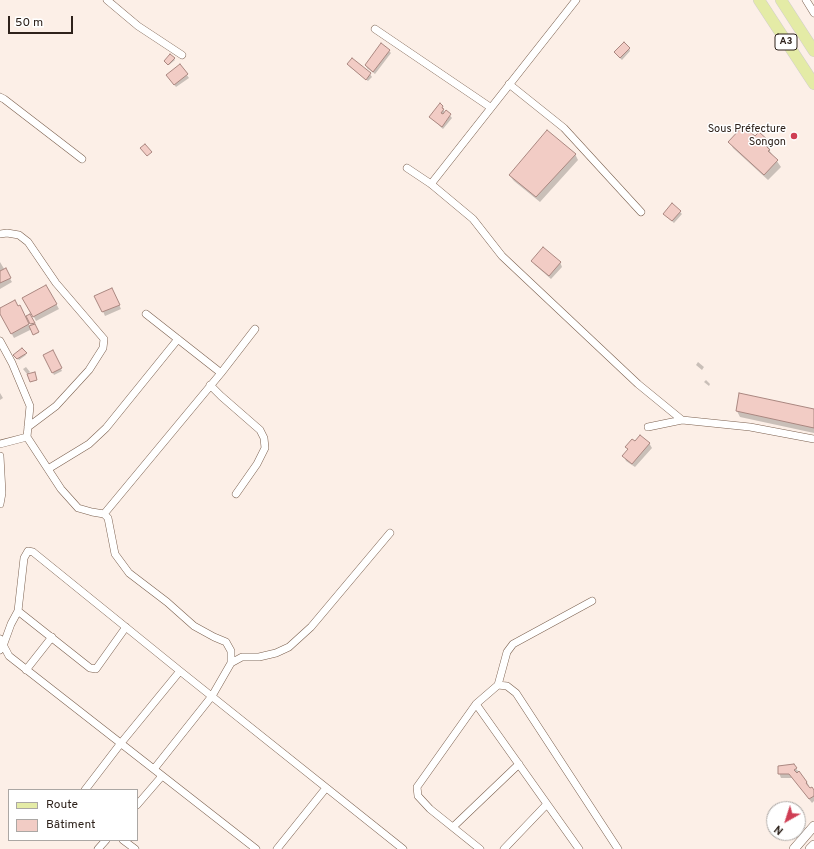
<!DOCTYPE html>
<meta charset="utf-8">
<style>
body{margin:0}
#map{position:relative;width:814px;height:849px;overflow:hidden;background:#fcefe7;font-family:Overpass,sans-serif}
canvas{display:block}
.legend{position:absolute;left:8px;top:789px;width:130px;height:52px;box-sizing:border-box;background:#fff;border:1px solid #aba7a4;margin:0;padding:5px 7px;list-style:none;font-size:12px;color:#2e221b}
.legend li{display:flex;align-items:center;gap:8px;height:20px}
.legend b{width:20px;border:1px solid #aba7a4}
.north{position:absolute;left:766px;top:801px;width:40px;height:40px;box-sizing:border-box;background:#fff;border:1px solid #aba7a4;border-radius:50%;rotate:219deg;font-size:11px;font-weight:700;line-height:16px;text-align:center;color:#2e221b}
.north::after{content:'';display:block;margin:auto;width:14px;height:18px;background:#cf3e54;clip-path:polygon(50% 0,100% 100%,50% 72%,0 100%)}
.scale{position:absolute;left:8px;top:16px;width:65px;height:18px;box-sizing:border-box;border:2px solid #2e221b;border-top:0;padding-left:5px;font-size:12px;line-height:14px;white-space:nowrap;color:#2e221b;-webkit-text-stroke:3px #fff;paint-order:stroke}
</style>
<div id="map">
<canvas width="814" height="849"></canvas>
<ul class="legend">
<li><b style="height:5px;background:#e4eba6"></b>Route</li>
<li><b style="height:11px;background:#f2ccc5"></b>Bâtiment</li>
</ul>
<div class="north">N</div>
<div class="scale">50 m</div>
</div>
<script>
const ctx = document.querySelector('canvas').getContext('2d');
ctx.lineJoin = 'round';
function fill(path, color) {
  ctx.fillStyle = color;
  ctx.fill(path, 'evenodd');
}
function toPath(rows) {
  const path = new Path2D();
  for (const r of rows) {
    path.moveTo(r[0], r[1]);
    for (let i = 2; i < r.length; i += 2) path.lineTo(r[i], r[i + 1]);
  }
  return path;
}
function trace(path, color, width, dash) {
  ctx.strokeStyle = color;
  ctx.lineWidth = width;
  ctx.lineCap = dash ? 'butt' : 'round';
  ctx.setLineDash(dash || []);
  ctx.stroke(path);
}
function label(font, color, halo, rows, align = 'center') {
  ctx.font = font + ' Overpass,sans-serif';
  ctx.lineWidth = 3;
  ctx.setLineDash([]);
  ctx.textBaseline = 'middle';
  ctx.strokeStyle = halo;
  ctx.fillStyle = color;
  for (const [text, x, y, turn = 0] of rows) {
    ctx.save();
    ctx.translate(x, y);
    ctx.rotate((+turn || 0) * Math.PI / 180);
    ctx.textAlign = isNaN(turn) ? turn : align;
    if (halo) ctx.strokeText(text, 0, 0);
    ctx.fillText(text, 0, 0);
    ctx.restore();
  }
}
fill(toPath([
 [629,48,630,51,622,60,617,55],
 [389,51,391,53,375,74,367,68,366,65],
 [170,55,175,60,169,65,165,62],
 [352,59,370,74,372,77,368,81,350,67,348,64],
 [180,65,189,78,176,87,169,78],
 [442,107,445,113,446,111,452,118,443,129,430,117],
 [748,134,768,141,771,147,769,150,781,167,768,180,733,148,730,142],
 [575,154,578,160,540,202,514,181,510,176],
 [680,212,682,214,674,223,664,214],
 [532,261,560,262,562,267,551,279,535,265],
 [0,262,12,282,0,289],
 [46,286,59,309,36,321,24,298],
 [114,293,121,309,105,316,96,296],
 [0,309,26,318,30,315,38,333,34,335,32,329,14,338,0,312],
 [28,318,32,326,30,327,26,319],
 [22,350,26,355,19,360,15,355],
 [52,352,62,371,54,375,44,356],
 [698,362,704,367,702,370,696,365],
 [26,367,30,372,27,374,23,369],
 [706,380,710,384,709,386,704,382],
 [0,393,3,398,0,400],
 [814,410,814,433,740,417,737,411],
 [649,443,652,448,635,467,626,461,624,456,629,450,627,447],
 [793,765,807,782,809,786,808,787,814,792,814,801,812,803,793,778,781,778,779,773]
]), '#0003');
const building = toPath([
 [624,42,630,48,620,58,614,52,624,42],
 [381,43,390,50,373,72,365,65,381,43],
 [170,54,175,58,168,65,164,61,170,54],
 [352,58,371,73,366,80,347,64,352,58],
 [180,64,188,74,174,85,166,75,180,64],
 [440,103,443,106,442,108,444,109,441,113,443,114,446,110,451,114,442,127,429,117,440,103],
 [742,127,748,133,750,132,755,136,759,132,769,141,765,145,770,150,768,151,778,160,764,175,728,142,742,127],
 [547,130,576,154,536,197,509,175,547,130],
 [145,144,152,152,147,156,140,148,145,144],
 [672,203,681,211,672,221,663,214,672,203],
 [543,247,561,262,549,276,531,261,543,247],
 [6,268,11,278,0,283,0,271,6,268],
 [46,285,57,304,33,317,22,298,46,285],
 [112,288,120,305,102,312,94,296,112,288],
 [15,300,18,306,20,305,29,324,11,334,0,314,0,308,15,300],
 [30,314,35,323,30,324,26,316,30,314],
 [35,324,39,332,33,335,29,326,35,324],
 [22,348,27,353,17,359,13,355,22,348],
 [53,350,62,368,52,373,43,355,53,350],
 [35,372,37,380,30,382,27,374,35,372],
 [739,393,814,409,814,428,736,411,739,393],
 [640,435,650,443,632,464,622,456,628,449,625,447,632,439,635,441,640,435],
 [794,764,797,768,794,770,797,773,799,771,807,782,806,783,810,788,812,787,814,790,814,796,809,799,789,774,778,774,778,766,794,764]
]);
fill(building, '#f2ccc5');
trace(building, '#aa8780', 1);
const minor = toPath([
 [107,0,138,26,182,55],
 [806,0,814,13],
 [375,29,490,107],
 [509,84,564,128,641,212],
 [0,97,4,99,82,159],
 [407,168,431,184,473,219,502,256,638,384,682,420],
 [431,184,576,0],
 [0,234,7,233,19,235,28,242,56,283,104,339,103,348,89,370,56,406,28,427],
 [146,314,221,373],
 [0,341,12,363,30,406,27,437,61,489,78,508,92,512,104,514,108,518,115,554,129,573,167,602,194,626,214,637,226,642,231,651,231,663,212,696,154,769],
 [210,385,221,396,260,430,264,438,265,448,257,464,236,494],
 [648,427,682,420,750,427,814,439],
 [0,444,27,437],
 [0,456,2,493,0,504],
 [48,469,89,444,106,428,178,339],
 [104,514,221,373,255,329],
 [18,611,90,668,96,669,126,627],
 [0,639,9,656,256,849],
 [0,650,3,646,11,624,18,611,24,558,28,551,33,552,180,671,403,849],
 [231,663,242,657,259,657,276,653,289,647,311,627,390,533],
 [26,670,52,637],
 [498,685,507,652,513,644,592,601],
 [476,704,579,849],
 [85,790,121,743,180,671],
 [137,805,162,776],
 [453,827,519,764],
 [123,840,135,849],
 [98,849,106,840],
 [277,849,326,788],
 [480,849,430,809,418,796,417,787,476,704,498,685,507,686,516,693,618,849],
 [504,849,547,804]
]);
const tertiary = toPath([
 [794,849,814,826],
 [810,849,814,845]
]);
const primary = toPath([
 [759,0,814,84],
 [781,0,814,51]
]);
trace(minor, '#7b604f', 8);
trace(tertiary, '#7b604f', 10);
trace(primary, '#d1cecd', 12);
trace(minor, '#fff', 7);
trace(tertiary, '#fff', 9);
trace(primary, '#e4eba6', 11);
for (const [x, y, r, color] of [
 [794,136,4,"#cf3e54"]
]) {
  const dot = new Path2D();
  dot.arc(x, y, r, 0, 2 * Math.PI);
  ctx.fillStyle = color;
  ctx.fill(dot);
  trace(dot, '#fff', 1.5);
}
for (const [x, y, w] of [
 [786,42,22]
]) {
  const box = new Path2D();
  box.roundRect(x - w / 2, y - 8, w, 16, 3);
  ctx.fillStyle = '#fff';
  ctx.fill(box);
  trace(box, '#2e221b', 1);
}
label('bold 10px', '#2e221b', null, [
 ["A3",786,42]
]);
label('11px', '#2e221b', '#fff', [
 ["Sous Préfecture",786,130],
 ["Songon",786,143]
], 'right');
</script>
